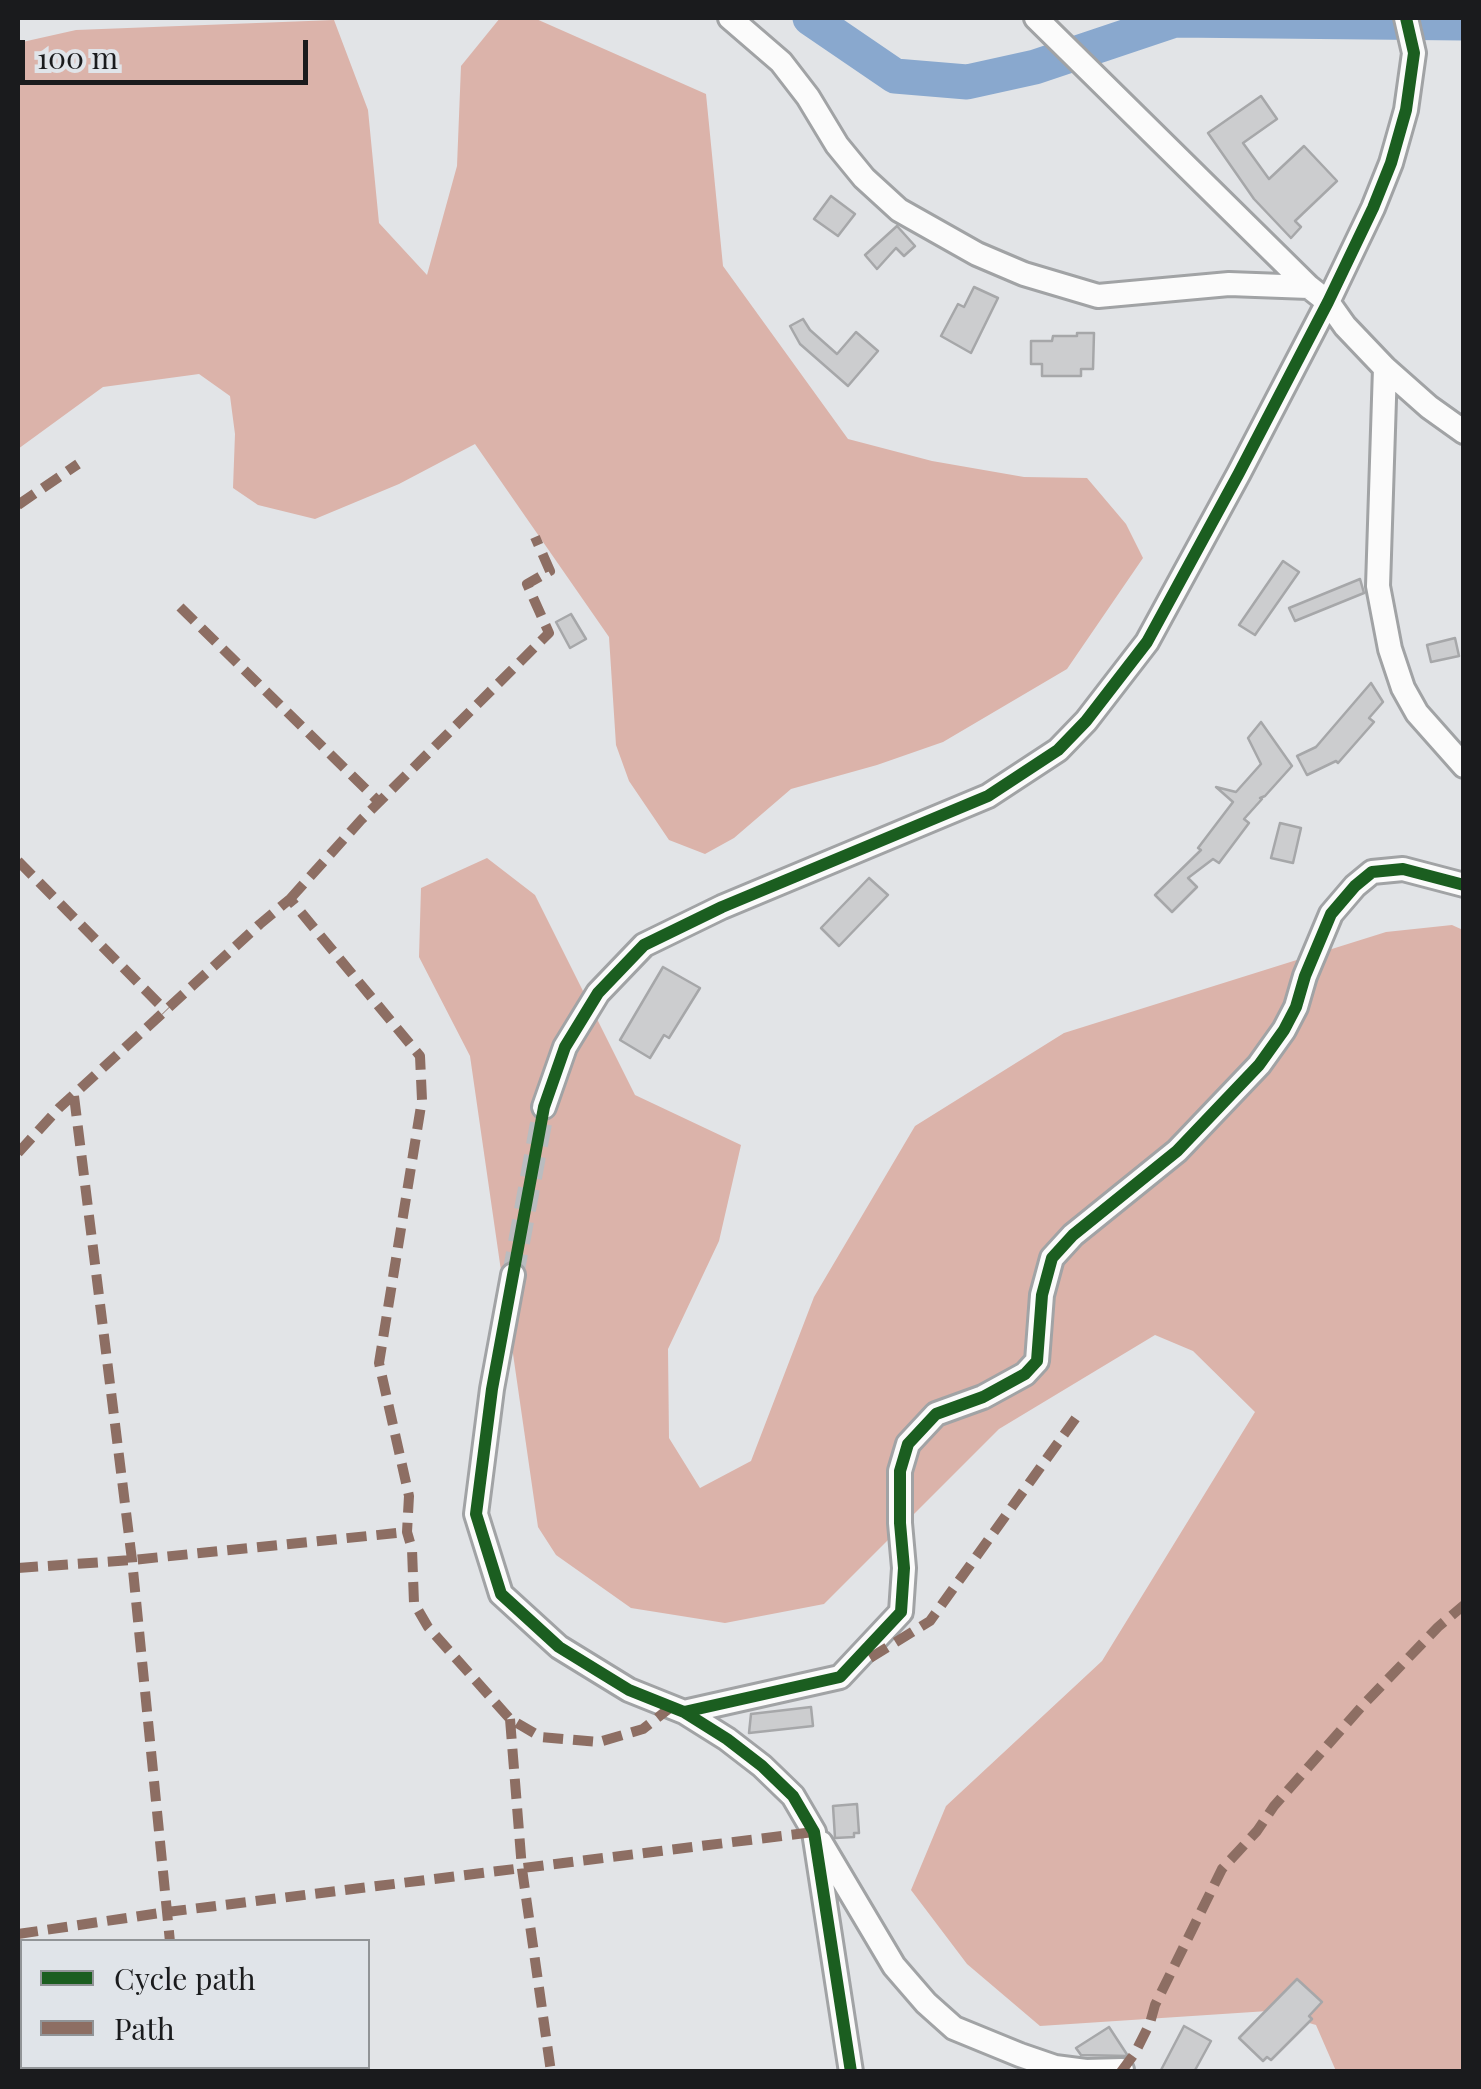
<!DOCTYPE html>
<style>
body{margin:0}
#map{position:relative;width:1481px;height:2089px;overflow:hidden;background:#e2e4e7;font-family:"Playfair Display",serif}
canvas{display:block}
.frame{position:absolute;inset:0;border:20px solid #1a1b1d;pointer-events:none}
.legend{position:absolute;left:20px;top:1939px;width:350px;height:130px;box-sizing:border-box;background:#e0e4e9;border:2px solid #919497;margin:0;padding:12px 18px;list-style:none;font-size:30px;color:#1a1b1d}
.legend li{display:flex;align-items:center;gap:20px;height:50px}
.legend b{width:50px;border:2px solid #919497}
.scale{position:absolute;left:20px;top:40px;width:288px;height:45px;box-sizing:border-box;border:5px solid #1a1b1d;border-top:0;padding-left:12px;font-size:30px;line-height:35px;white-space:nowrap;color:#1a1b1d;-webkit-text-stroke:8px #e0e4e9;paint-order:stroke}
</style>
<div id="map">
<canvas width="1481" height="2089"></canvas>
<div class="frame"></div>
<ul class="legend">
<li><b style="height:12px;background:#1b5e20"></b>Cycle path</li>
<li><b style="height:12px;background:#8d6e63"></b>Path</li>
</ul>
<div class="scale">100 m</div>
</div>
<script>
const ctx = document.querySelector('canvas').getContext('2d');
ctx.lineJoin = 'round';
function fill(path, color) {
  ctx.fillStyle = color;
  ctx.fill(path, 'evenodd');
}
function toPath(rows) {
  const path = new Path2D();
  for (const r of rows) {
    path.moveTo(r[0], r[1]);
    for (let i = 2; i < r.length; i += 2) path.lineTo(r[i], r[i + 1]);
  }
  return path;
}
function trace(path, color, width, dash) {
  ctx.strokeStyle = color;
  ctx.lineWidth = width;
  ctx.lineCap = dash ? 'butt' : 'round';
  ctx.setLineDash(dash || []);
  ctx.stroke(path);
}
fill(toPath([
 [500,18,534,18,706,94,723,266,848,439,932,461,1024,477,1087,478,1126,524,1143,558,1067,669,943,742,877,765,791,789,734,838,705,854,669,840,629,781,616,745,609,637,475,444,399,484,315,519,258,505,233,488,235,434,230,396,199,374,103,387,18,449,18,43,76,30,334,20,368,110,379,223,427,275,457,166,461,66],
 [487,858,535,895,635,1095,741,1145,719,1241,668,1349,669,1438,700,1488,751,1461,814,1297,915,1126,1064,1033,1386,932,1452,925,1463,930,1463,2071,1336,2071,1316,2025,1268,2011,1040,2026,967,1964,911,1890,946,1806,1102,1661,1255,1412,1193,1351,1155,1335,999,1429,824,1604,725,1623,631,1608,556,1555,538,1527,470,1056,419,957,421,888]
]), '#dbb3aa');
trace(toPath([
 [810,18,895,76,967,82,1035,67,1175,20,1464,23]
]), '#89a8ce', 35);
const building = toPath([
 [1261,96,1277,119,1243,143,1269,179,1304,146,1337,181,1295,221,1301,227,1291,238,1254,199,1208,133,1261,96],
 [831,196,855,214,838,236,814,219,831,196],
 [897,226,915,246,904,256,896,248,877,269,865,255,897,226],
 [974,287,998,298,971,353,941,336,958,304,964,307,974,287],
 [803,319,810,330,837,354,856,332,878,351,848,386,800,344,790,326,803,319],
 [1077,333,1094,333,1093,369,1081,369,1081,376,1042,376,1042,364,1031,364,1031,341,1052,341,1053,336,1077,336,1077,333],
 [1283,561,1299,572,1255,635,1239,625,1283,561],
 [1360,579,1364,593,1295,621,1289,608,1360,579],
 [571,614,586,639,570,648,556,622,571,614],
 [1455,638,1459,656,1431,662,1427,645,1455,638],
 [1371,683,1383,702,1369,718,1374,722,1338,763,1336,761,1307,775,1297,756,1316,747,1371,683],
 [1261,722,1292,766,1265,796,1260,798,1262,799,1244,819,1249,823,1219,863,1213,859,1188,878,1197,887,1172,912,1155,895,1201,850,1198,848,1233,802,1216,787,1236,792,1261,764,1248,738,1261,722],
 [1280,823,1301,828,1293,863,1271,858,1280,823],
 [869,878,888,895,839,946,821,928,869,878],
 [663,967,700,988,669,1038,664,1035,650,1058,620,1040,663,967],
 [811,1707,813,1726,749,1733,751,1714,811,1707],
 [857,1804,859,1833,854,1833,854,1837,835,1838,833,1806,857,1804],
 [1297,1979,1322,2002,1309,2016,1312,2019,1271,2060,1267,2057,1263,2061,1239,2038,1297,1979],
 [1184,2026,1211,2041,1194,2072,1160,2072,1184,2026],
 [1109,2027,1128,2056,1081,2055,1076,2048,1109,2027]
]);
fill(building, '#cccdcf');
trace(building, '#a6a7a9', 2.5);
trace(toPath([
 [513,1275,544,1107]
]), '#babcbf', 22, [22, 11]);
const minor = toPath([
 [730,18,781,62,808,97,837,145,864,178,899,210,977,254,1024,274,1098,296,1229,284,1309,287],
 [1036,18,1309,287,1328,302,1345,326,1385,368,1429,407,1464,432],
 [1385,368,1378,586,1390,649,1403,688,1417,713,1464,766],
 [544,1107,565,1047,598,993,644,945,722,907,988,796,1058,750,1086,721,1147,642,1239,473,1328,302,1373,208,1391,163,1406,110,1414,53,1406,18],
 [513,1275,492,1389,476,1514,501,1594,559,1647,629,1690,684,1712,727,1739,762,1766,793,1796,814,1832,851,2072],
 [684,1712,840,1677,901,1612,904,1568,900,1523,900,1471,908,1444,936,1414,983,1397,1025,1374,1037,1361,1042,1295,1052,1258,1073,1235,1177,1151,1259,1065,1284,1030,1296,1007,1305,976,1331,914,1355,886,1372,872,1403,869,1464,885],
 [821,1843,894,1966,926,2003,954,2028,1020,2055,1055,2067,1086,2071,1122,2070]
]);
trace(minor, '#a1a3a5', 28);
trace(minor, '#fbfbfb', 22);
trace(toPath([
 [18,505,78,464],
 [180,607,379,802],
 [18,861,166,1011],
 [290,899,361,820,549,633,527,584,550,571,535,537],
 [74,1096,132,1560,170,1942],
 [18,1153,59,1108,260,924,290,899,420,1056,422,1100,379,1363,409,1496,407,1532,412,1549,414,1603,428,1627,510,1719,541,1737,599,1742,643,1729,671,1707],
 [18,1568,132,1560,407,1532],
 [870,1658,930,1621,1078,1415],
 [510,1719,522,1869,551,2072],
 [18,1934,167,1912,814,1832],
 [183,2066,183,2072],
 [1121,2072,1135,2053,1150,2023,1155,2005,1222,1869,1257,1831,1274,1806,1363,1705,1438,1627,1464,1605]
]), '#8d6e63', 10, [20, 10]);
trace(toPath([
 [684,1712,840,1677,901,1612,904,1568,900,1523,900,1471,908,1444,936,1414,983,1397,1025,1374,1037,1361,1042,1295,1052,1258,1073,1235,1177,1151,1259,1065,1284,1030,1296,1007,1305,976,1331,914,1355,886,1372,872,1403,869,1464,885],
 [851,2072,814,1832,793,1796,762,1766,727,1739,684,1712,629,1690,559,1647,501,1594,476,1514,492,1389,544,1107,565,1047,598,993,644,945,722,907,988,796,1058,750,1086,721,1147,642,1239,473,1328,302,1373,208,1391,163,1406,110,1414,53,1406,18]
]), '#1b5e20', 12);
</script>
